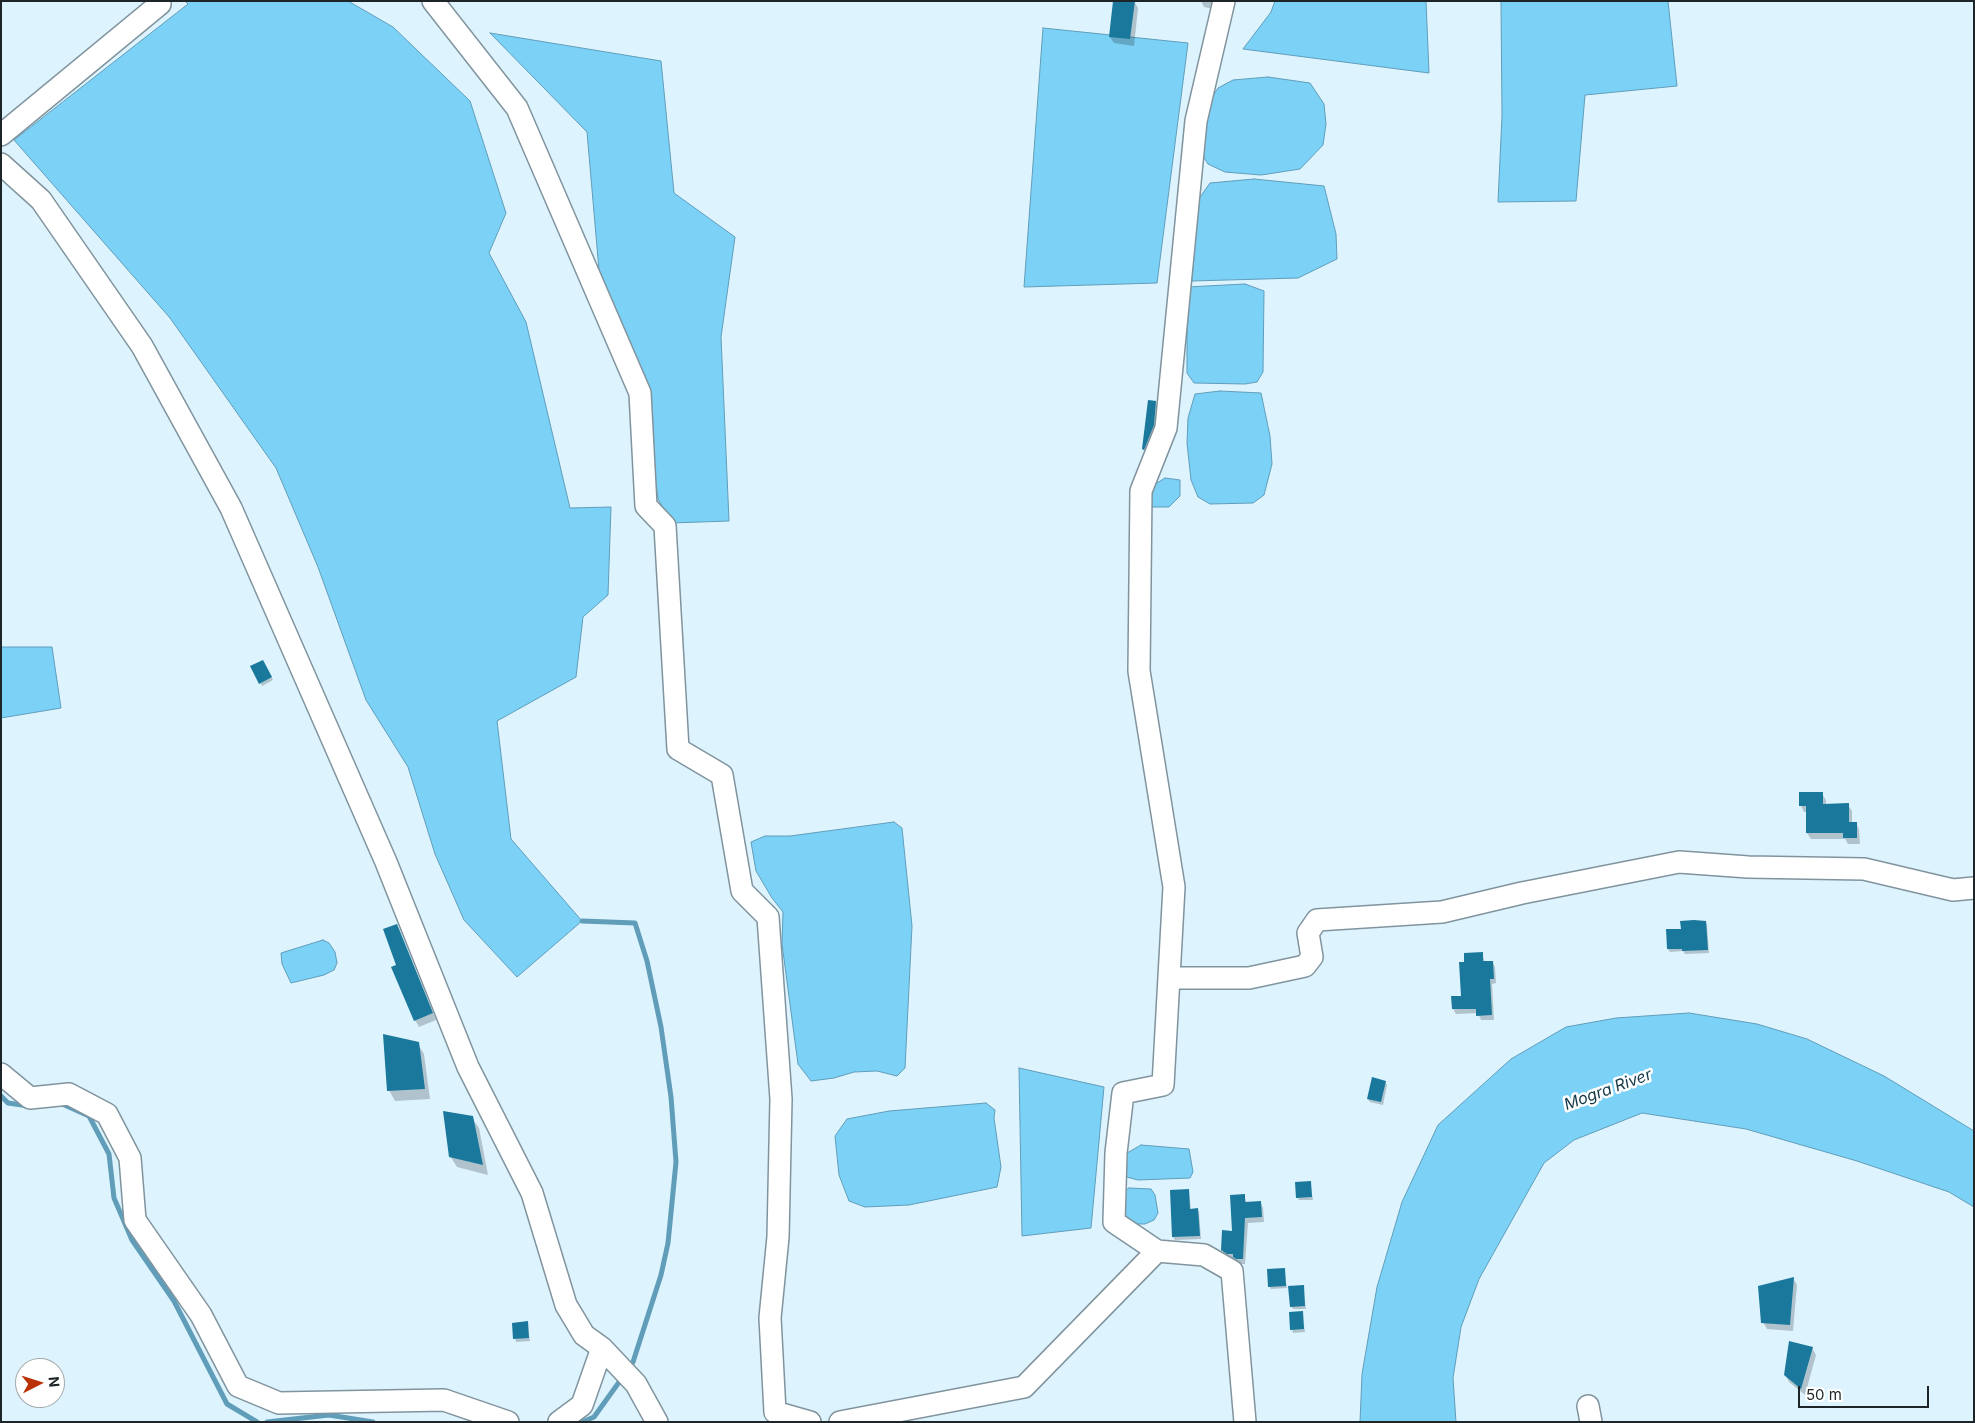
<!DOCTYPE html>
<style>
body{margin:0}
#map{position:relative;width:1975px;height:1423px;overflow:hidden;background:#ddf3fe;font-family:Inter,sans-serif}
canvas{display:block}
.frame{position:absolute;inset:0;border:2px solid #1d2529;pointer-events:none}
.north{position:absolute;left:15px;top:1358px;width:50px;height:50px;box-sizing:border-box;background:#fff;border:1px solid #a5a8a9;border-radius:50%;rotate:85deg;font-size:14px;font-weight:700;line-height:20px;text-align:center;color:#1d2529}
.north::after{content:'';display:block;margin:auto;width:18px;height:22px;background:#bb3207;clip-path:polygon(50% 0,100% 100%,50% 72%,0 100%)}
.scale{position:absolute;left:1798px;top:1386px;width:131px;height:22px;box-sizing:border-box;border:2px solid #1d2529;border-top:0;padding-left:6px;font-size:15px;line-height:18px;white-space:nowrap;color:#1d2529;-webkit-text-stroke:4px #fff;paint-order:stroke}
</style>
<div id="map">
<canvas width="1975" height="1423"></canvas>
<div class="frame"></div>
<div class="north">N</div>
<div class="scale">50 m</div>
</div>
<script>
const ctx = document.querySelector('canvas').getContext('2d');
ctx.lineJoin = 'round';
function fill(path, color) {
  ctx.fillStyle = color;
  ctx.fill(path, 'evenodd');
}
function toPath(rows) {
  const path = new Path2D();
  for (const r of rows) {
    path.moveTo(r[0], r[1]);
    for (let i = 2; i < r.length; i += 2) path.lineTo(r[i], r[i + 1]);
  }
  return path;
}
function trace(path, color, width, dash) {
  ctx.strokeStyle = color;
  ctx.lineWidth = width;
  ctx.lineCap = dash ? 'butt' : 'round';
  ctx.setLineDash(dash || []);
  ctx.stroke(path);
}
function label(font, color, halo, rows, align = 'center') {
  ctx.font = font + ' Inter,sans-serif';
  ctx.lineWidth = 5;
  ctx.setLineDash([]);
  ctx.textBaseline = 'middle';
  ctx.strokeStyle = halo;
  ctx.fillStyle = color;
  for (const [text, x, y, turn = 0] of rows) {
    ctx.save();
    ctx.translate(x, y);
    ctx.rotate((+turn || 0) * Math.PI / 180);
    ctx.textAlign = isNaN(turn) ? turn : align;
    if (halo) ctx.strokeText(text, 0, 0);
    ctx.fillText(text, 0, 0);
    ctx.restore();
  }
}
const water = toPath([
 [185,1,348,1,393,27,470,101,506,213,489,253,526,322,570,508,611,507,608,595,583,617,576,677,497,721,511,839,582,921,517,977,464,920,435,854,408,767,366,700,318,567,276,468,170,318,14,140,188,4,185,1],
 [1275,1,1426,1,1429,73,1243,49,1271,12,1275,1],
 [1501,1,1668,1,1677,86,1585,95,1576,201,1498,202,1502,116,1501,1],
 [1043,28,1188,43,1157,283,1024,287,1043,28],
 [490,33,661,61,674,193,735,237,721,337,729,521,671,523,658,499,639,364,599,270,587,132,490,33],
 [1268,77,1310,83,1324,104,1326,124,1323,145,1300,169,1261,175,1225,172,1208,164,1199,150,1205,108,1218,88,1233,80,1268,77],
 [1254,179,1324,186,1336,234,1337,259,1298,278,1192,281,1189,261,1198,200,1210,183,1254,179],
 [1245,284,1264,291,1263,372,1257,382,1245,384,1194,383,1187,373,1187,287,1245,284],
 [1220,391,1261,393,1270,436,1272,464,1264,495,1253,503,1210,504,1198,497,1191,480,1187,443,1188,418,1195,394,1220,391],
 [1165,478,1180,480,1180,496,1169,507,1148,507,1152,486,1165,478],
 [1,647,52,647,61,708,1,718,1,647],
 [894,822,902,828,912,926,905,1068,897,1076,877,1071,854,1072,834,1078,811,1081,798,1064,782,944,783,912,772,898,756,871,751,842,765,836,790,836,894,822],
 [323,940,329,943,335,952,337,963,334,970,324,975,291,983,282,964,281,953,323,940],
 [1689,1013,1757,1024,1807,1039,1884,1076,1974,1131,1974,1207,1949,1192,1857,1161,1746,1129,1642,1113,1574,1140,1544,1163,1479,1279,1461,1327,1453,1378,1456,1422,1360,1422,1362,1374,1377,1287,1402,1202,1438,1125,1511,1059,1566,1027,1616,1018,1689,1013],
 [1019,1068,1104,1087,1091,1228,1022,1236,1019,1068],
 [986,1103,995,1110,994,1118,1001,1167,997,1187,909,1205,865,1207,849,1201,839,1175,835,1136,847,1119,889,1111,986,1103],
 [1141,1145,1189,1149,1193,1172,1190,1178,1138,1180,1123,1176,1121,1166,1127,1153,1141,1145],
 [1129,1188,1151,1189,1155,1195,1158,1213,1154,1220,1145,1224,1137,1224,1131,1222,1124,1216,1123,1192,1129,1188]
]);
fill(water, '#7cd1f7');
trace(water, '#609db9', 1);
fill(toPath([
 [1134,1,1138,8,1134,46,1114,43,1110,37],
 [1201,1,1216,1,1213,9,1204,7],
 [1155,402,1159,409,1157,432,1147,456,1143,449],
 [263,661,273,680,262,686,252,667],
 [1801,794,1822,794,1826,800,1826,805,1848,805,1852,811,1852,823,1856,823,1859,829,1860,844,1848,844,1845,839,1811,839,1807,833,1807,812,1804,812,1801,806],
 [1706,922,1707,925,1709,953,1685,954,1683,951,1670,952,1668,949,1682,930],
 [397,925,436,1020,419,1027,415,1020,398,965],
 [1482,953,1485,962,1492,962,1495,967,1496,983,1492,984,1494,1020,1481,1020,1478,1013,1456,1014,1453,1009,1453,997,1462,997,1465,963],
 [418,1044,424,1054,430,1099,395,1101,389,1090],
 [1385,1082,1387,1085,1383,1105,1370,1102,1368,1099],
 [472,1118,479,1128,488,1175,457,1167,450,1156],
 [1310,1182,1313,1200,1299,1200,1297,1197],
 [1189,1191,1191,1210,1198,1210,1199,1212,1201,1239,1175,1240,1173,1237],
 [1244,1195,1247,1203,1260,1202,1263,1208,1264,1222,1248,1223,1245,1264,1240,1264,1235,1259,1225,1255,1222,1250,1233,1232],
 [1284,1269,1287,1288,1271,1289,1269,1286],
 [1793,1278,1797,1285,1793,1331,1767,1329,1763,1322],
 [1303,1286,1306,1309,1293,1309,1291,1306],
 [1302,1313,1305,1332,1293,1333,1292,1330],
 [527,1323,530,1341,516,1342,513,1324],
 [1812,1348,1816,1355,1805,1395,1789,1382,1785,1374]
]), '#0003');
trace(toPath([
 [582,921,635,923,647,961,661,1027,671,1097,676,1162,668,1243,661,1275,633,1362,628,1369],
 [1,1096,8,1103,29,1106],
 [60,1103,89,1116,109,1154,114,1198,132,1240,174,1301,227,1404,257,1422],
 [267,1422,329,1415,373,1422],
 [582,1422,594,1417,622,1378]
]), '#609db9', 5);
fill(toPath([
 [1113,1,1135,1,1130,39,1109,37],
 [1148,400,1156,401,1154,425,1144,450,1142,449],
 [263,660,272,677,259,684,250,666],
 [1799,792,1823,792,1823,804,1849,803,1849,822,1857,822,1857,838,1843,838,1843,833,1806,833,1806,806,1799,806],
 [1694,920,1706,921,1708,950,1682,951,1682,949,1667,949,1666,929,1681,929,1680,921],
 [397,924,433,1013,414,1021,391,967,396,965,383,929],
 [1483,952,1483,961,1493,961,1494,979,1490,979,1492,1015,1476,1016,1476,1009,1452,1009,1451,996,1461,996,1459,962,1464,962,1464,953],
 [383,1034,419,1042,425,1089,387,1091],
 [1372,1077,1386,1081,1381,1102,1367,1099],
 [443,1111,473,1116,483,1165,449,1157],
 [1311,1181,1312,1197,1296,1198,1295,1182],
 [1189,1189,1190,1209,1198,1208,1200,1236,1172,1237,1170,1190],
 [1245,1194,1245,1202,1261,1201,1262,1217,1245,1218,1243,1259,1236,1259,1233,1257,1233,1254,1227,1254,1221,1250,1222,1230,1232,1231,1230,1195],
 [1285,1268,1286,1286,1268,1287,1267,1269],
 [1794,1277,1790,1325,1761,1323,1758,1286],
 [1304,1285,1305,1306,1290,1307,1288,1286],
 [1303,1311,1304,1329,1290,1330,1289,1312],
 [528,1321,529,1338,513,1339,512,1323],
 [1789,1341,1813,1347,1801,1389,1784,1375]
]), '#19789b');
const minor = toPath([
 [433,1,517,108,640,393,646,506,665,526,678,749,722,775,742,891,768,917,781,1099,778,1237,770,1318,775,1412,810,1422],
 [1,135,160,4,157,1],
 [1,164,41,200,142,346,231,508,386,862,468,1067,532,1193,566,1305,584,1335,602,1348,636,1384,657,1422],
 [1169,978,1249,978,1305,966,1312,957,1308,933,1317,920,1442,912,1522,893,1679,862,1748,867,1864,869,1953,890,1974,888],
 [1,1074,30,1098,69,1094,107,1114,130,1158,135,1220,201,1315,238,1386,279,1403,444,1400,508,1422],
 [1157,1251,1204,1255,1232,1271,1245,1422],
 [1588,1406,1591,1422],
 [559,1422,582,1405,602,1348],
 [840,1422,1024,1387,1157,1251,1114,1222,1116,1153,1123,1093,1163,1085,1174,887,1139,671,1141,491,1166,428,1196,121,1224,1]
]);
trace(minor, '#80949e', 24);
trace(minor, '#fff', 21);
label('italic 16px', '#133949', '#fff', [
 ["Mogra River",1608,1090,-20]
]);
</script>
